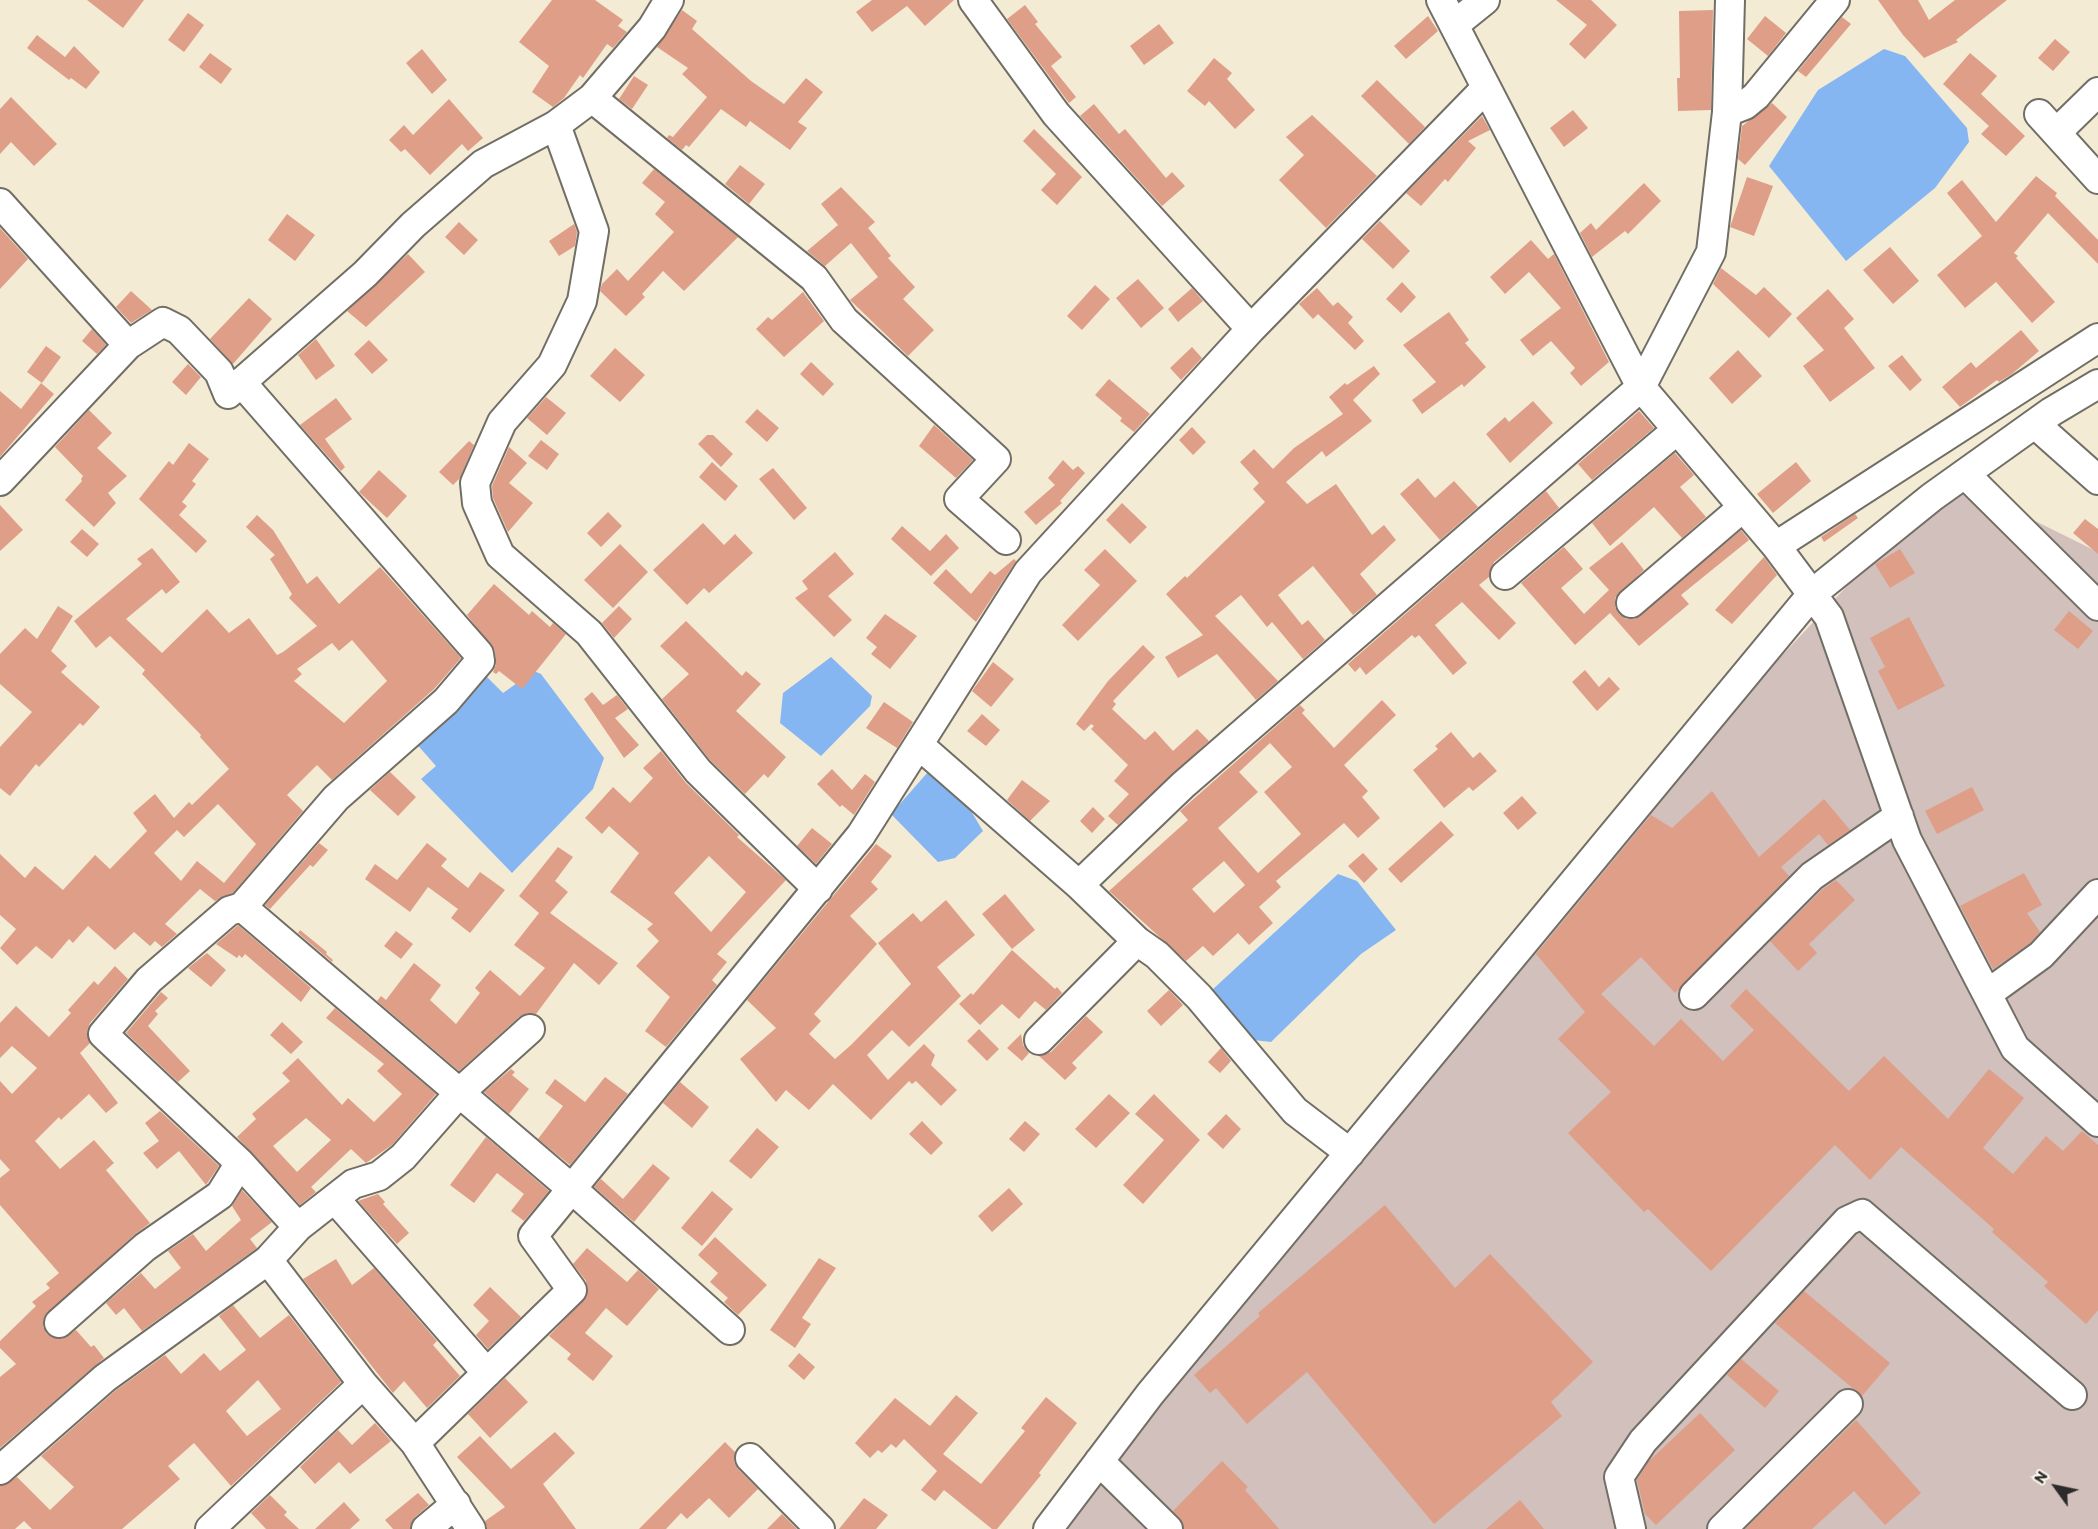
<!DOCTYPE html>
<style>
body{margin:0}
#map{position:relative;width:2098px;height:1529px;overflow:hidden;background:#f4ebd5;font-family:Itim,sans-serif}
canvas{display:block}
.north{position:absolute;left:2026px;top:1457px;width:60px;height:60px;-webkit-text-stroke:4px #fbf7ec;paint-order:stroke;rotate:303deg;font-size:16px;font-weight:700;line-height:24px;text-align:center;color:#2b2b2b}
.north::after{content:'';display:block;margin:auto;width:21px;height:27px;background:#2b2b2b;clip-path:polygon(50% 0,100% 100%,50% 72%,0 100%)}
</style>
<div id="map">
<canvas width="2098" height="1529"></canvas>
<div class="north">N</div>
</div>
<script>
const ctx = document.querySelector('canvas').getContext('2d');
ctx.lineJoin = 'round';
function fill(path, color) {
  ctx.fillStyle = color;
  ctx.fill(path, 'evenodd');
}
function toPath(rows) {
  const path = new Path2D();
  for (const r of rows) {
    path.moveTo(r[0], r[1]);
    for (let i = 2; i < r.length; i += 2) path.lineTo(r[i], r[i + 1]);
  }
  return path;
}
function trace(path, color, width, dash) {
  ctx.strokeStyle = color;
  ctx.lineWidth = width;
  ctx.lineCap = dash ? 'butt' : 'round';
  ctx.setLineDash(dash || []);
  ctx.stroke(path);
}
fill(toPath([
 [1948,478,2098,552,2098,1529,1035,1529,1457,1003]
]), '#d1c0bc');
fill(toPath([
 [1884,49,1905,56,1967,128,1969,142,1935,188,1846,261,1769,166,1818,90],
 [831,657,872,696,870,706,821,756,780,723,783,693],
 [534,671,541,674,604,758,593,789,512,873,421,779,436,766,414,741,482,672,503,693],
 [937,771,959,791,983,831,955,858,938,862,891,814,928,772],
 [1338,874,1357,881,1396,930,1361,954,1271,1042,1245,1039,1212,990]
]), '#86b6f1');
fill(toPath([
 [87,0,144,0,123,28],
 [552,0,595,0,623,20,618,26,627,32,613,48,607,44,583,78,580,75,564,98,553,107,532,92,549,66,519,42],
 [872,0,954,0,925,26,907,6,872,32,856,12],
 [1556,0,1591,0,1617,25,1585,59,1569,44,1587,25],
 [1878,0,1918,0,1929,20,1955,0,2007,0,1956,40,1958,42,1924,58,1903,35],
 [1025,5,1038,22,1035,24,1062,57,1051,66,1076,97,1069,103,1007,19],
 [682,10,697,21,692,29,751,81,784,104,806,78,823,92,798,122,807,128,790,150,750,121,746,127,721,109,689,147,686,145,682,150,667,138,669,135,673,137,707,97,682,74,688,68,657,47],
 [1713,10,1711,110,1678,111,1677,78,1680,78,1679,11],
 [188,13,204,25,184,52,168,40],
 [1428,16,1438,31,1406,59,1394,46],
 [1765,16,1786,33,1768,56,1747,39],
 [1842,17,1851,24,1806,77,1798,71],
 [1159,24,1174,43,1144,65,1130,46],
 [37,35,65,57,74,46,100,72,86,89,71,78,69,80,27,48],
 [2055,39,2070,52,2053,71,2038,58],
 [422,49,447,80,432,94,406,63],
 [210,53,232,69,221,84,199,67],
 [1970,53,1997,76,1981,94,2025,136,2006,156,1981,134,1989,126,1943,84],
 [1214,58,1232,73,1227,79,1255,110,1235,129,1209,101,1205,106,1187,91],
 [634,76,648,85,632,109,619,99],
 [1377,80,1425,127,1409,144,1361,96],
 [11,97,57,144,34,166,11,142,0,154,0,109],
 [449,99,483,138,468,151,462,144,430,175,405,149,401,152,389,140,404,125,413,135],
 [1772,103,1787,117,1745,165,1738,159,1742,126],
 [1094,104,1119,134,1125,129,1166,178,1172,172,1185,186,1162,206,1080,116],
 [1573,110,1588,128,1564,147,1550,128],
 [1312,115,1377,176,1326,228,1279,180,1304,155,1286,137],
 [1482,116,1490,130,1468,141,1476,148,1448,182,1445,179,1421,206,1406,193],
 [1034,129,1082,177,1057,205,1041,190,1056,174,1023,141],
 [740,165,765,184,749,204,725,184],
 [654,169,738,237,684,291,663,271,642,294,645,297,626,316,600,291,602,284,617,269,628,281,674,232,655,214,665,202,642,183],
 [2036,176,2057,193,2055,196,2098,240,2098,264,2048,213,2014,253,2018,256,2016,258,2055,302,2032,323,1996,282,1965,308,1937,275,1982,236,1947,193,1962,180,1996,222],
 [1747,177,1773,186,1754,236,1730,227],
 [1644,183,1661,201,1628,234,1625,231,1592,257,1580,233,1591,223,1596,230],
 [841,187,875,222,868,228,891,256,888,258,915,287,903,299,934,330,908,356,850,300,878,277,851,243,825,266,807,251,838,225,821,204],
 [287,214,315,235,295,261,268,240],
 [1380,221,1410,251,1393,269,1362,239],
 [459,222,478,240,464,255,445,237],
 [574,224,577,232,575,246,559,256,549,241],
 [0,228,28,259,0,289],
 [1531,240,1548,259,1554,254,1609,362,1581,386,1570,373,1575,368,1551,341,1533,356,1520,340,1561,308,1529,272,1505,294,1490,277],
 [1890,247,1919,281,1893,304,1863,270],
 [408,254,425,272,366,327,347,311],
 [1721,268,1756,295,1764,287,1792,314,1769,338,1713,284],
 [1138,279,1164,308,1141,328,1116,298],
 [1402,282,1416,297,1401,313,1386,299],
 [1095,285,1110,299,1082,330,1067,316],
 [1192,288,1203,301,1178,322,1168,309],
 [1317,288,1333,306,1338,302,1353,317,1348,323,1364,341,1355,350,1318,314,1313,319,1299,304],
 [1828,289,1854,319,1844,328,1875,368,1830,402,1803,366,1824,350,1796,318],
 [131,291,152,310,131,323,116,307],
 [803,292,824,321,784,357,756,329,768,317,772,320],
 [249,298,272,319,233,364,210,339],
 [1449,312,1469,340,1465,343,1486,367,1464,387,1462,384,1422,414,1412,400,1436,382,1403,345],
 [92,329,106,345,97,354,82,341],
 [2021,330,2039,351,2012,374,1999,382,1997,380,1960,407,1942,387,1971,362,1976,368],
 [316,339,335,366,316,380,298,355],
 [369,340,388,360,372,374,354,354],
 [46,346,61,357,42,383,27,372],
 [1192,347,1202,358,1181,380,1170,368],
 [615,348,645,375,620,402,590,376],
 [1738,350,1762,376,1732,404,1709,378],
 [1902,355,1922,380,1910,391,1888,366],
 [811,362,834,384,823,396,800,374],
 [188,364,201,377,186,395,172,382],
 [1374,366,1380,374,1353,400,1372,421,1326,457,1322,451,1286,482,1307,504,1336,484,1372,535,1384,525,1396,540,1360,574,1377,595,1353,615,1313,566,1278,595,1302,625,1308,620,1325,640,1303,659,1272,622,1267,627,1241,595,1215,616,1278,681,1256,700,1217,654,1178,678,1165,657,1203,635,1166,594,1185,576,1187,578,1265,502,1253,489,1259,483,1240,462,1254,449,1273,469,1294,448,1343,414,1329,397,1345,383,1347,385],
 [1109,379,1150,414,1134,432,1120,421,1122,418,1095,395],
 [41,383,54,394,0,457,0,391,21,409],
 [546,397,566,413,547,435,527,418],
 [336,398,352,419,325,439,345,467,341,471,300,425],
 [1533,401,1553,423,1510,463,1486,434,1505,417,1509,422],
 [757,409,779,428,767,442,745,422],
 [89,410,112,433,97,448,127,476,108,493,116,503,94,527,65,500,82,481,81,479,83,476,55,447],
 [1639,411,1654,428,1592,480,1578,464],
 [934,425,973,460,956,478,919,446],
 [1192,427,1206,442,1193,455,1179,440],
 [707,435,713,435,733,454,721,467,698,444],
 [541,440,559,454,547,470,528,456],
 [469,441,474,445,460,478,453,485,439,472],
 [189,443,209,459,192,481,196,484,182,502,187,506,179,515,207,541,196,553,139,499,169,461,173,465],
 [509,447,527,463,509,483,533,503,508,532,493,498,492,486],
 [1675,453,1694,475,1680,487,1706,517,1682,538,1654,507,1610,546,1592,523],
 [1063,460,1073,470,1078,466,1085,473,1060,501,1062,503,1036,525,1024,512,1055,485,1048,478],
 [712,462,738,486,725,501,699,477],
 [1796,462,1811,481,1773,513,1757,494],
 [773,468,807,508,794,520,759,479],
 [379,470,407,496,387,518,359,492],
 [1418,478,1435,498,1454,481,1478,507,1440,540,1400,494],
 [1546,491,1559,508,1494,562,1489,577,1479,585,1516,623,1499,640,1462,602,1435,625,1467,663,1453,675,1419,635,1415,638,1412,635,1366,675,1360,667,1355,672,1348,664],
 [1122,503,1147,527,1130,544,1106,520],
 [0,505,23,530,0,551],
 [608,512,622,526,601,547,587,533],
 [1855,514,1858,518,1824,542,1821,537],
 [257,515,273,530,307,584,317,576,339,604,380,567,461,658,434,689,332,780,317,765,287,795,303,811,233,893,215,901,200,889,165,924,177,934,162,947,155,941,150,946,134,932,115,950,88,926,73,943,69,939,52,959,36,946,17,965,0,948,16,929,0,915,0,854,25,878,35,866,63,890,95,855,110,869,147,831,133,813,155,794,174,818,189,802,192,805,229,769,200,737,201,735,142,674,145,670,110,636,96,648,74,621,142,564,137,559,152,548,180,582,166,594,162,589,126,619,162,653,207,609,229,633,249,618,277,655,283,652,317,626,289,598,292,594,270,559,275,555,246,527],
 [352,640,387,681,344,723,294,681,302,674,297,669,332,643,339,651],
 [218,804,256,844,224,883,197,861,181,881,154,853,177,830,184,837],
 [2085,519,2098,529,2098,554,2073,533],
 [703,523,724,545,735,534,753,553,709,593,704,588,687,605,653,570],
 [902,526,930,551,946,534,959,548,931,576,891,539],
 [82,529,99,544,87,557,70,542],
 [1741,530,1749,540,1681,595,1689,604,1639,646,1610,613,1575,645,1521,583,1564,547,1583,569,1561,588,1584,614,1609,590,1589,568,1622,542,1644,570,1615,598,1615,607,1619,614,1626,619,1635,619],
 [620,544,648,572,613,608,584,580],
 [1105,549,1137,581,1078,641,1062,625,1100,585,1084,570],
 [1900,549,1915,573,1890,588,1875,564],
 [835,552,854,574,828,596,852,620,834,637,795,598,808,589,802,581],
 [1764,557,1777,575,1732,624,1715,610],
 [1014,559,1016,561,976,622,933,583,946,569,971,594,990,571,995,575],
 [494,584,529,615,532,611,550,627,553,623,566,634,522,689,499,671,496,674,493,672,496,665,495,651,467,615],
 [58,606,73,616,51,651,67,666,61,672,100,707,83,726,80,723,39,767,36,764,10,796,0,788,0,747,32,712,0,684,0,654,25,628,37,639],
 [619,606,632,619,614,638,602,623],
 [2069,611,2093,631,2078,649,2054,630],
 [885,614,917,636,890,669,871,654,877,647,866,638],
 [1909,617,1945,686,1898,710,1878,671,1885,667,1870,638],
 [686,621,742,676,746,671,761,684,736,711,786,757,768,778,764,774,745,794,710,760,662,699,689,674,660,646],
 [1143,645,1155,657,1113,701,1116,704,1112,709,1145,740,1155,731,1173,751,1197,729,1209,741,1118,825,1108,816,1129,794,1114,781,1128,765,1091,729,1094,726,1091,724,1084,731,1076,724,1108,681],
 [993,662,1014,679,991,707,972,691],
 [1585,670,1599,687,1609,677,1620,689,1597,711,1572,682],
 [592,692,603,705,617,695,628,709,615,718,639,745,624,758,584,699],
 [1382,700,1396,715,1344,765,1368,791,1362,797,1380,818,1358,838,1344,823,1276,881,1281,887,1259,907,1273,923,1249,945,1238,933,1213,956,1203,946,1186,961,1109,891,1188,820,1180,811,1300,705,1305,710,1302,713,1334,748],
 [1270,743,1292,767,1264,792,1301,834,1258,873,1218,828,1258,792,1239,772],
 [1224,861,1245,885,1214,913,1192,889],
 [884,702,913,722,897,748,866,728],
 [982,714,1000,730,986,746,967,731],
 [1451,732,1473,758,1480,752,1497,771,1473,791,1469,787,1444,808,1413,770,1438,749,1435,746],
 [661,751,686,783,739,835,737,837,786,880,717,954,727,962,712,980,717,985,666,1047,645,1031,670,997,636,966,659,941,647,929,653,924,610,892,639,853,609,826,602,834,585,818,613,787,630,803,653,778,643,768],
 [709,856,746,892,711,932,674,893],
 [832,769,852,790,865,774,875,782,854,815,842,805,840,807,817,784],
 [390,772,416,797,398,816,370,790],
 [1022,780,1050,801,1030,821,1007,800],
 [1972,787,1984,810,1937,834,1925,811],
 [1712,791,1759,857,1824,799,1850,830,1828,845,1819,834,1781,867,1789,876,1675,993,1641,957,1601,994,1654,1046,1681,1019,1723,1061,1754,1030,1730,1006,1746,989,1849,1091,1884,1056,1948,1119,1989,1069,2024,1098,1983,1148,2013,1174,2046,1136,2063,1151,2082,1131,2098,1145,2098,1310,2086,1324,2044,1286,2048,1282,1992,1232,1994,1229,1901,1147,1870,1180,1835,1145,1711,1271,1648,1209,1644,1212,1568,1133,1611,1092,1558,1039,1585,1012,1536,954,1651,815,1672,828],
 [1522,796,1537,813,1518,830,1503,813],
 [1093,807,1105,819,1092,833,1080,821],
 [1441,821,1454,835,1401,883,1388,869],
 [812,828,832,844,816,864,797,846],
 [319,843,328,850,313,867,310,865,270,909,265,905],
 [427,843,447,859,441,866,468,888,480,872,505,890,470,933,451,918,458,909,428,887,410,912,365,879,375,864,397,880],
 [876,844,892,856,871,882,878,889,850,916,877,944,814,1014,821,1021,809,1034,835,1059,851,1045,911,984,878,943,913,913,921,922,946,900,975,935,937,967,961,996,909,1047,892,1030,867,1055,888,1080,924,1044,935,1055,931,1065,957,1090,941,1106,916,1081,912,1084,909,1081,871,1120,833,1084,809,1110,786,1090,776,1102,740,1059,776,1028,747,1000],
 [558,847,573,857,555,881,568,892,550,913,618,963,599,985,574,963,536,1014,527,1013,519,1017,459,1071,377,1001,381,996,386,1000,414,963,441,985,430,1000,456,1024,480,993,475,988,490,970,520,996,545,968,514,945,539,913,519,896],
 [1363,853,1378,869,1364,883,1348,866],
 [2024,873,2042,905,2027,913,2040,932,2030,943,1993,969,1960,906],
 [1836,880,1855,900,1809,944,1817,953,1798,971,1770,941,1823,889],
 [1005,894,1035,930,1012,949,982,914],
 [238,925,311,988,301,1002,245,954,242,958,239,955,237,958,216,944],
 [300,930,327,952,326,954,333,960,332,962,298,933],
 [396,931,413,944,401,959,384,946],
 [1012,950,1055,989,1057,987,1062,993,1046,1010,1035,1001,1019,1019,1002,1004,980,1025,959,1004,971,993,973,995],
 [207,953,226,970,211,987,188,968],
 [115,966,128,979,90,1023,87,1031,90,1043,80,1053,118,1103,106,1113,89,1094,61,1120,59,1117,35,1141,60,1169,94,1140,114,1163,106,1170,150,1223,134,1235,44,1317,43,1327,47,1334,62,1339,76,1330,91,1347,94,1345,104,1358,0,1448,0,1377,16,1364,0,1348,0,1341,36,1306,32,1302,50,1288,46,1284,59,1273,0,1205,0,1178,10,1170,0,1159,0,1081,12,1094,37,1068,12,1046,0,1058,0,1023,16,1006,49,1037,71,1013,68,1010,94,981,98,985],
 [1169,990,1183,1005,1161,1026,1147,1011],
 [161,992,168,998,155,1011,158,1014,148,1026,190,1071,178,1082,126,1033],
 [335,1008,436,1094,392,1145,366,1163,351,1149,311,1187,316,1192,300,1205,237,1137,256,1119,252,1114,290,1081,282,1073,298,1058,342,1105,348,1098,374,1122,402,1094,377,1071,384,1064,326,1018],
 [306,1118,331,1140,297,1172,273,1146],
 [1086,1016,1103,1032,1072,1063,1077,1068,1065,1080,1039,1056,1051,1052],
 [282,1022,303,1042,291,1054,270,1035],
 [979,1029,999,1049,987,1061,967,1041],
 [1021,1034,1023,1045,1029,1053,1022,1061,1007,1048],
 [1221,1048,1231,1061,1220,1073,1208,1062],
 [511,1069,515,1072,512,1075,529,1089,509,1114,484,1092],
 [605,1077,628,1094,570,1165,538,1139,563,1106,545,1093,555,1079,585,1102],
 [680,1082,709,1107,692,1128,663,1103],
 [1109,1094,1130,1113,1096,1148,1075,1129],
 [1154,1094,1200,1140,1143,1204,1123,1185,1164,1140,1135,1114],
 [160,1111,219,1166,206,1185,179,1151,157,1169,143,1153,159,1141,145,1123],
 [1226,1114,1241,1129,1223,1149,1207,1134],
 [922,1121,943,1143,931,1155,909,1134],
 [1025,1121,1040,1134,1024,1152,1009,1139],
 [757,1128,779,1147,751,1179,729,1161],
 [486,1137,549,1191,524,1221,511,1211,524,1194,497,1173,474,1203,450,1185],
 [653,1164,670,1178,634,1222,594,1187,601,1179,623,1199],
 [1009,1188,1023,1204,992,1232,978,1216],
 [242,1190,272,1222,250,1239,257,1248,142,1331,124,1308,116,1315,106,1303,141,1273,155,1289,181,1268,168,1251,193,1234,206,1251,241,1220,232,1206],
 [712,1191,733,1209,702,1246,681,1228],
 [378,1194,385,1202,383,1204,409,1233,397,1244,358,1201],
 [1385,1205,1455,1288,1490,1254,1593,1362,1551,1402,1562,1416,1434,1524,1307,1372,1247,1424,1216,1388,1210,1393,1194,1375,1260,1316,1258,1313],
 [715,1237,767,1285,738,1315,724,1302,728,1298,710,1282,718,1273,698,1255],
 [587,1248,627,1282,638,1270,659,1289,627,1326,606,1308,585,1333,613,1356,593,1381,567,1359,571,1354,549,1336,587,1296,586,1281,573,1264],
 [819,1258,836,1268,802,1318,811,1324,795,1348,770,1330],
 [336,1259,352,1285,374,1268,437,1341,433,1345,460,1376,427,1408,404,1381,393,1393,303,1279],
 [490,1287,521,1317,488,1349,476,1335,489,1321,473,1305],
 [1804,1291,1890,1363,1862,1396,1775,1323],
 [233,1305,260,1338,289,1315,341,1382,231,1486,194,1443,168,1466,180,1479,122,1529,32,1529,24,1521,15,1529,0,1529,0,1486,17,1477,50,1510,74,1487,41,1456,115,1391,165,1355,181,1374,204,1353,220,1371,246,1350,219,1316],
 [258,1380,281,1409,247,1436,226,1411],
 [799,1353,815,1367,804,1380,788,1366],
 [1741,1359,1779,1391,1765,1408,1727,1375],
 [505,1378,528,1402,490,1438,468,1414],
 [956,1395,978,1413,943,1454,981,1484,1025,1431,1021,1428,1046,1397,1077,1423,1039,1473,1041,1475,997,1529,992,1529,944,1490,935,1501,921,1490,937,1471,904,1439,896,1448,891,1444,882,1453,878,1450,870,1458,855,1443,895,1398,930,1426],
 [1700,1413,1735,1450,1656,1525,1645,1514,1637,1480,1649,1461],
 [1856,1420,1921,1493,1885,1525,1854,1491,1812,1529,1745,1529],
 [375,1423,391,1441,350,1474,339,1462,315,1484,300,1467,338,1430,352,1445],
 [555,1432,575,1453,543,1484,576,1529,487,1529,485,1521,505,1507,457,1457,480,1436,511,1469],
 [725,1442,735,1452,734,1462,738,1469,758,1489,729,1518,709,1498,687,1519,681,1513,666,1529,639,1529],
 [1222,1461,1248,1487,1245,1490,1279,1529,1184,1529,1180,1518,1173,1511],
 [418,1493,429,1505,415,1517,410,1529,393,1529,385,1520],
 [270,1495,287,1512,284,1515,299,1529,266,1529,251,1513],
 [864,1498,888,1515,876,1529,839,1529],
 [1520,1500,1544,1529,1486,1529],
 [344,1502,360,1520,350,1529,315,1529],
 [782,1514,797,1529,767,1529]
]), '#df9e87');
const minor = toPath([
 [973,0,1056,114,1251,329],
 [1730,0,1727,112,1711,252,1641,387,1776,546,1829,617,1907,840,2015,1048,2098,1122],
 [1454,25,1485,0],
 [592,98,814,278,844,320,996,459,959,499,1006,540],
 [1727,112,1745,105,1756,96,1835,0],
 [2039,114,2098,179],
 [556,125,594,231,582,301,552,365,502,422,475,483,477,503,500,555,589,633,698,771,818,889],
 [2057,132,2098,92],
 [0,203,128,345],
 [241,382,443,613,479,654,480,661,446,701,336,798,242,907,229,911,149,980,103,1034,240,1163,298,1227],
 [2035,424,2098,480],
 [1965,474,2098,606],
 [0,481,128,345,163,322,179,330,219,372,228,394,365,274,413,225,483,164,556,125,592,98,652,28,669,0],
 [1776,546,2098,338],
 [1505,575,1677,430],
 [1631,603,1742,508],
 [919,745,1079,885,1137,941,1157,955,1199,997,1295,1111,1350,1153],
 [1079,885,1183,785,1641,387,1441,0],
 [242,907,572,1189,730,1330],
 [1987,994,2041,955,2098,894],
 [1694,995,1812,876,1899,816],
 [1039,1040,1137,941],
 [335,1199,487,1373],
 [268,1260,363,1384,415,1443],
 [59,1323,145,1247,220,1195,240,1163],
 [750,1458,820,1529],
 [1099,1461,1168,1529],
 [0,1470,105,1378,268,1260,298,1227,353,1184,379,1176,403,1157,460,1092,530,1029],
 [210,1529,363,1384],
 [426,1529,456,1504],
 [471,1529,415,1443,572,1290,533,1236,861,835,1028,572,1251,329,1486,88],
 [1048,1529,1150,1394,1813,593,1932,497,2051,412,2098,384],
 [1631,1529,1619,1477,1643,1441,1847,1221,1862,1214,2072,1395],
 [1722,1529,1848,1404]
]);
trace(minor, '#716e66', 32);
trace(minor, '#fff', 28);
</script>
